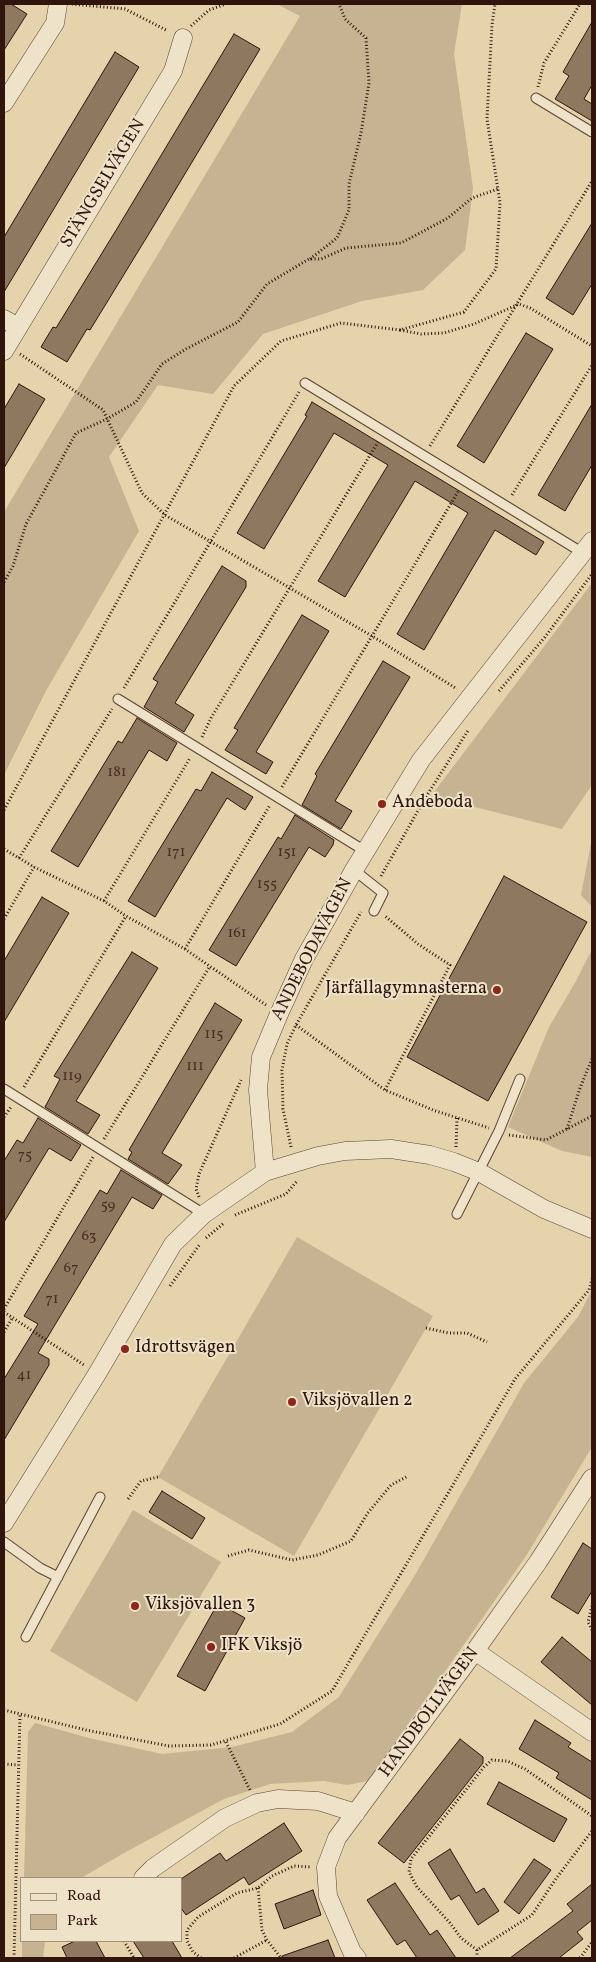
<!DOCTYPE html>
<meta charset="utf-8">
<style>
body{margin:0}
#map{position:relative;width:596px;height:1962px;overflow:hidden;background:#e5d3ac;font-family:Vollkorn,serif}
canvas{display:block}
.frame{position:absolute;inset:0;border:5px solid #30150c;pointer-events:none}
.legend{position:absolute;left:20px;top:1877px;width:162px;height:65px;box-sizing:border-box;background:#eee2c9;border:1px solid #a2907d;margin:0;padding:6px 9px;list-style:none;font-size:15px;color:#30150c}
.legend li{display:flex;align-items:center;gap:10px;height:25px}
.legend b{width:25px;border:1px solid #a2907d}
</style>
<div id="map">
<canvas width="596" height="1962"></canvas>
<div class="frame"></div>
<ul class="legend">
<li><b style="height:6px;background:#eee2c9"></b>Road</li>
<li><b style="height:14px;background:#c6b391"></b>Park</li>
</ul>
</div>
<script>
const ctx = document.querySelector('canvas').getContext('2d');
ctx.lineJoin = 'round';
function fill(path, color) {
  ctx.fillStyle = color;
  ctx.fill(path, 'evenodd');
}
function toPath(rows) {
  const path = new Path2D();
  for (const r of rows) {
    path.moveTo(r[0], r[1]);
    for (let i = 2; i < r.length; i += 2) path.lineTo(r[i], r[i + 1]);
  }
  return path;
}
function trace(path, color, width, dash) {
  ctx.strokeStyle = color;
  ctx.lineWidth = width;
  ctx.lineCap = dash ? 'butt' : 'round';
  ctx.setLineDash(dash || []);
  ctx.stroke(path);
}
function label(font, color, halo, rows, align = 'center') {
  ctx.font = font + ' Vollkorn,serif';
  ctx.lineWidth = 4;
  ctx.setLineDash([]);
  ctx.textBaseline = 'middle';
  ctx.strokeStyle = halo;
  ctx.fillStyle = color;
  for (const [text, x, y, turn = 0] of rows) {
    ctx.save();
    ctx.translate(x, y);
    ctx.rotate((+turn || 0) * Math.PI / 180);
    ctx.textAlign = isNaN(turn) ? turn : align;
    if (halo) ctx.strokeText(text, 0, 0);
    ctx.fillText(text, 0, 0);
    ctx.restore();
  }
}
fill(toPath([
 [277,4,462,4,454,54,473,188,465,250,423,290,362,301,263,334,213,394,158,385,109,457,139,531,47,689,4,775,4,512,300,16],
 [592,583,592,785,562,829,431,796],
 [592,838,592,907,581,895],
 [592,949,592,1157,562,1151,508,1127,549,1027,576,981],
 [297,1237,433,1316,294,1556,158,1477],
 [592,1290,592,1447,526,1556,368,1781,347,1785,324,1781,270,1784,224,1799,124,1853,81,1878,24,1878,28,1732,35,1723,89,1738,162,1754,232,1747,292,1732,339,1697,415,1575,524,1383,578,1317],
 [133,1510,221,1562,137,1702,50,1651],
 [22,1941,45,1941,43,1958,22,1958]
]), '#c6b391');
const building = toPath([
 [4,4,11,4,27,14,4,50,4,4],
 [592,22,592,85,584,99,592,104,592,121,555,99,569,76,563,72,592,22],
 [234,34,260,49,153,227,90,330,87,329,67,362,41,347,53,327,56,328,118,227,234,34],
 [115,52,139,67,4,292,4,237,115,52],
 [592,223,592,284,573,315,546,298,592,223],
 [526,333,553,349,484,463,457,446,526,333],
 [19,384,45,399,4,468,4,409,19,384],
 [312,402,544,542,536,555,495,530,424,650,397,634,468,513,415,481,345,597,318,581,388,465,334,433,264,549,237,533,307,416,305,415,312,402],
 [592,404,592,465,565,511,538,495,592,404],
 [222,566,246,581,246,587,175,703,194,715,184,732,144,707,158,682,153,679,222,566],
 [302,615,329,631,256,752,273,762,266,774,225,750,238,730,234,728,302,615],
 [383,661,410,677,335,801,352,811,341,829,302,805,317,776,315,774,383,661],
 [137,718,177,743,167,761,149,750,78,867,51,851,118,741,122,743,137,718],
 [212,772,253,797,245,810,227,798,155,917,128,901,196,789,201,791,212,772],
 [295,815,334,840,333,845,325,857,309,847,236,966,209,950,278,837,281,839,295,815],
 [504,876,587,922,488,1101,407,1057,504,876],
 [42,897,69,913,4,1022,4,961,42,897],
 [132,952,158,968,76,1101,100,1115,88,1134,45,1107,60,1079,54,1076,132,952],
 [215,1003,242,1020,162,1153,182,1165,168,1184,128,1159,132,1152,129,1150,215,1003],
 [38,1118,81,1145,71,1161,49,1148,4,1222,4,1161,17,1140,23,1143,38,1118],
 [121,1170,162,1195,153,1209,132,1197,38,1353,49,1359,49,1365,4,1440,4,1379,38,1324,24,1316,100,1190,107,1194,121,1170],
 [162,1491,205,1518,192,1539,149,1512,162,1491],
 [583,1543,592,1549,592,1591,578,1614,551,1597,583,1543],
 [218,1603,245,1618,205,1691,177,1676,218,1603],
 [562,1637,592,1662,592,1705,541,1662,562,1637],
 [535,1720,571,1743,568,1747,592,1762,592,1800,556,1778,559,1773,519,1749,535,1720],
 [460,1739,483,1757,483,1763,404,1863,378,1843,460,1739],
 [499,1782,567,1819,554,1842,487,1804,499,1782],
 [284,1823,302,1851,249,1885,244,1877,186,1915,181,1908,181,1879,220,1853,226,1861,284,1823],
 [450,1849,476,1893,484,1888,499,1911,478,1925,459,1895,451,1900,428,1863,450,1849],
 [534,1859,551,1870,519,1914,504,1902,534,1859],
 [395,1883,430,1935,437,1930,456,1958,417,1958,405,1940,397,1945,367,1900,395,1883],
 [592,1884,592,1920,577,1932,583,1939,559,1958,510,1958,573,1911,567,1904,592,1884],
 [313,1890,321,1915,284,1929,275,1904,313,1890],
 [328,1940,335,1958,282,1958,282,1956,328,1940],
 [75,1941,96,1941,105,1958,67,1958,62,1947,75,1941],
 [133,1941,172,1941,182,1958,144,1958,133,1941]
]);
fill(building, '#8e785f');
trace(building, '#30150c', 1);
const service = toPath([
 [536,98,592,132],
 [305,383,583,553],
 [118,699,365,851],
 [354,870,383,893,374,911],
 [4,1089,204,1214],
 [457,1214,499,1131,520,1079],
 [4,1542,40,1568,58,1577],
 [26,1637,100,1497]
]);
const minor = toPath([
 [4,103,55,23,58,4],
 [4,319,18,327],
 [4,351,173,71,183,38],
 [265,1172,258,1090,261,1057,279,1014,304,959,354,870,421,760,592,541],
 [4,1523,97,1374,173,1244,204,1214,265,1172,318,1156,345,1151,391,1149,430,1155,454,1162,479,1172,544,1209,592,1229],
 [475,1651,592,1732],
 [143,1878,153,1868,225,1818,257,1803,278,1799,318,1801,356,1813],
 [357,1958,352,1952,328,1896,326,1867,337,1838,475,1651,538,1562,592,1478]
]);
trace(service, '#5d4434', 11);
trace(minor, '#5d4434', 19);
trace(toPath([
 [72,4,125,9,168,31],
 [191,26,209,10,226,4],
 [538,87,544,63,580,4],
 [310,259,337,238,349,210,349,184,361,133,369,83,366,38,345,19,339,4],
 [400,330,421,334,444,333,474,324,519,304,530,308,592,346],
 [20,354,103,410,142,493,165,515,372,636,457,689],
 [430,446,592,181],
 [512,495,592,365],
 [4,582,13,566,26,524,76,433,107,419,136,402,162,364,186,349,238,322,267,284,309,259,321,259,346,248,401,243,448,218,472,198,498,189],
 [124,688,299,392],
 [499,691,545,637,592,574],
 [202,737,211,718,378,442],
 [282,787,459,490],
 [4,810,234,386,281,341,341,323,400,330,464,312,496,269,500,203,487,119,492,25,495,4],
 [4,849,34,867,104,901,126,916,185,949,266,1005],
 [19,858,112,709],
 [381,876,424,800,469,729],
 [104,901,190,758],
 [4,919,34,867],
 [185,949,270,805],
 [296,1025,385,1090,433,1110,489,1128],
 [24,1087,126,916],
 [385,1090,450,965,418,944,385,916],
 [4,1117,11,1107],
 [567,1129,580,1088,592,1059],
 [509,1135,546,1140,592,1116],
 [104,1139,210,966],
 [291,1147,283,1109,282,1070,287,1044,296,1025,361,912],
 [456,1147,457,1118],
 [199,1197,196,1189,199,1174,241,1080],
 [235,1215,286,1194,298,1180],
 [206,1238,224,1223],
 [170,1286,200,1244],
 [4,1309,93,1157],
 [4,1312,84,1365],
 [426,1328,449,1333,467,1333,487,1342],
 [4,1332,13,1317],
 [128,1499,141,1481,158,1477],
 [228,1556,249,1550,292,1560,318,1555,351,1541,367,1514,391,1485,408,1476],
 [592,1606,588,1622,592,1630],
 [4,1710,86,1730,169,1746,211,1745,280,1724,332,1691,515,1379,589,1290,592,1279],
 [226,1742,250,1790],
 [4,1764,18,1765],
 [258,1888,262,1930,267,1940,281,1958],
 [124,1941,134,1958],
 [477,1950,461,1938,450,1923,417,1887,409,1872,411,1859,484,1767,492,1760,507,1761,525,1769,592,1816],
 [14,1958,20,1714],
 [201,1958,193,1952,187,1941,187,1930,198,1917,237,1893,258,1888,272,1876,294,1866,311,1867],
 [234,1958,267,1940],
 [477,1958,477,1950,532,1915,555,1880,592,1831],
 [580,1958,592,1942]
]), '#30150c', 3, [1, 2.5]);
trace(service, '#eee2c9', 9);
trace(minor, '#eee2c9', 18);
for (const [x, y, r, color] of [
 [382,804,5,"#8f2418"],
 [497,990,5,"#8f2418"],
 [125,1349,5,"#8f2418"],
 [292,1402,5,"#8f2418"],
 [135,1606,5,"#8f2418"],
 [211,1647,5,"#8f2418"]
]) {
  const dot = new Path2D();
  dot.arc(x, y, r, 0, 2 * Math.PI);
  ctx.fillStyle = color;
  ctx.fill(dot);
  trace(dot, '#eee2c9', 2);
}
label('15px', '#482e21', null, [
 ["181",117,773],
 ["171",176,853],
 ["151",287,853],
 ["155",267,885],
 ["161",237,934],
 ["115",214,1035],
 ["111",195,1067],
 ["119",72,1077],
 ["75",25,1156],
 ["59",108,1206],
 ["63",89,1237],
 ["67",71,1269],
 ["71",52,1300],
 ["41",24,1376]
]);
label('18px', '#30150c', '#eee2c9', [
 ["STÄNGSELVÄGEN",104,184,-59],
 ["ANDEBODAVÄGEN",313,950,-63],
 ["HANDBOLLVÄGEN",430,1713,-54]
]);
label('18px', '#30150c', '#eee2c9', [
 ["Andeboda",392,804],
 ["Järfällagymnasterna",487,990,"right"],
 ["Idrottsvägen",135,1349],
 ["Viksjövallen 2",302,1402],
 ["Viksjövallen 3",145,1606],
 ["IFK Viksjö",221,1647]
], 'left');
</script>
